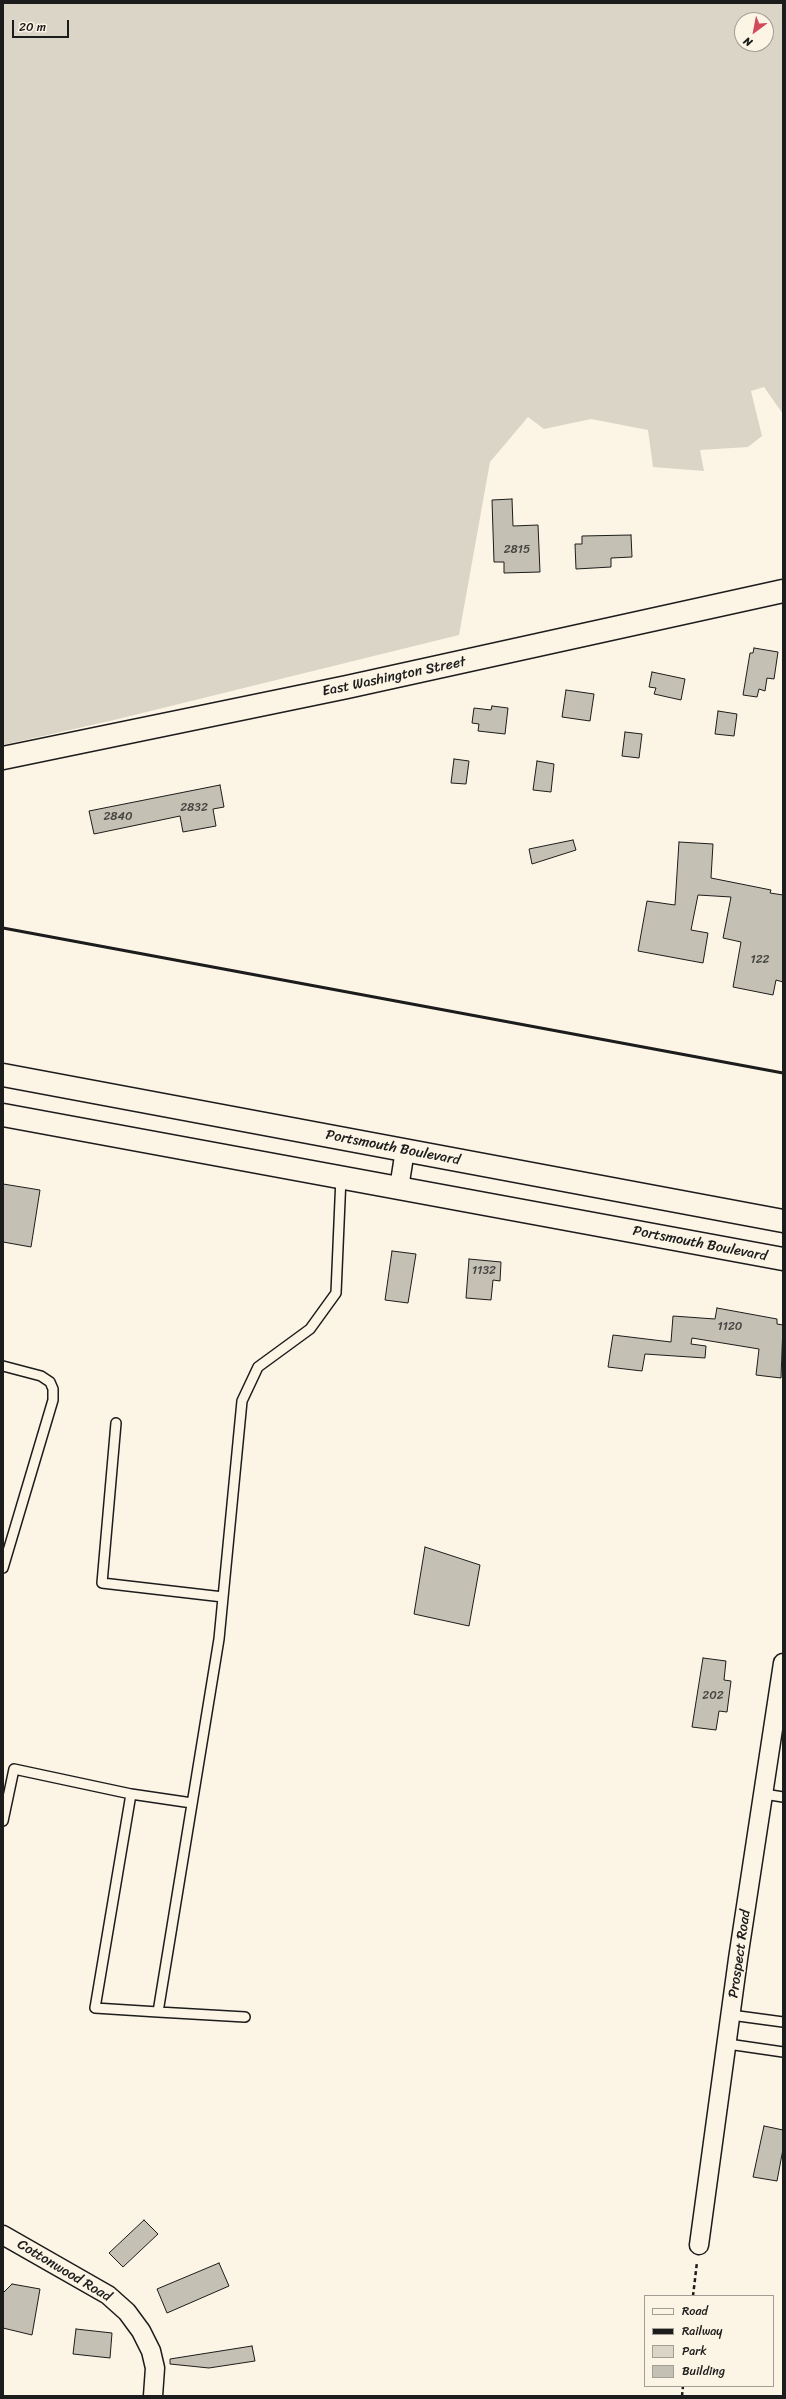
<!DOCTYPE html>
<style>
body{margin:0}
#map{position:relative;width:786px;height:2399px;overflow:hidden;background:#fcf5e5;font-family:Sriracha,sans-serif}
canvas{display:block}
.frame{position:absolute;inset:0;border:4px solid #1c1c1c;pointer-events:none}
.legend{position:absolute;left:644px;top:2295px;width:130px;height:92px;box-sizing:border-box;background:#fcf5e5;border:1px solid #a29e95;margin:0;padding:5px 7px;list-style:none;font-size:12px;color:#1c1c1c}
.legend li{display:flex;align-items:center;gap:8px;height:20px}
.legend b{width:20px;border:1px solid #a29e95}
.north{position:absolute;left:734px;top:12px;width:40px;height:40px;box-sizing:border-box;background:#fcf5e5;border:1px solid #a29e95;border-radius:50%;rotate:212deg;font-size:11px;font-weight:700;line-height:16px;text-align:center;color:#1c1c1c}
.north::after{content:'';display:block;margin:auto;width:14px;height:18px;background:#d1495b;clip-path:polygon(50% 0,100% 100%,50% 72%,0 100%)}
.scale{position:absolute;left:12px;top:20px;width:57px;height:18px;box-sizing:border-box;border:2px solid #1c1c1c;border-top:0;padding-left:5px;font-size:12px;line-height:14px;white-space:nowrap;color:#1c1c1c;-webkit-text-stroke:3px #fcf5e5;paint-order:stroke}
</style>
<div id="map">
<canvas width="786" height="2399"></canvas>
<div class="frame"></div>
<ul class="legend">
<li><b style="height:5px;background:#fcf5e5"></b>Road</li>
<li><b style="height:5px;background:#1c1c1c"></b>Railway</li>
<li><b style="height:11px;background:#dbd5c8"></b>Park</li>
<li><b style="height:11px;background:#c4c0b3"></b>Building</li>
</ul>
<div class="north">N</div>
<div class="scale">20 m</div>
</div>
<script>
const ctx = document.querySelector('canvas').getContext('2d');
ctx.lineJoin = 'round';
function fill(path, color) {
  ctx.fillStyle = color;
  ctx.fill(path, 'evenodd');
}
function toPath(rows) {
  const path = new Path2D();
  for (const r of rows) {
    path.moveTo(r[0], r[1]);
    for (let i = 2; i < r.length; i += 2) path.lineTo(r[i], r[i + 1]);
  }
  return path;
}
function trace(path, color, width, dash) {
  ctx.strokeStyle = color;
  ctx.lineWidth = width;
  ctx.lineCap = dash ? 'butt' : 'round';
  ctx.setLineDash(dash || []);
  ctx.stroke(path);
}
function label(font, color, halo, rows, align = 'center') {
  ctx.font = font + ' Sriracha,sans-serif';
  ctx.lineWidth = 3;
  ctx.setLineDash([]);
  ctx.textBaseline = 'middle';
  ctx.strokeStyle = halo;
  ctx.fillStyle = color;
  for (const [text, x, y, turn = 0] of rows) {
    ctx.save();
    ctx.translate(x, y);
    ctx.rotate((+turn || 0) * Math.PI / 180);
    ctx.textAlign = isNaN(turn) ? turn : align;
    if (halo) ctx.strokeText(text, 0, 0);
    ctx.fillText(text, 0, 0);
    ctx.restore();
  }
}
fill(toPath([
 [3,3,783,3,783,414,764,387,751,391,762,436,748,447,700,450,704,471,653,467,648,430,591,419,544,429,528,417,490,462,459,635,114,720,3,745],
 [742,20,766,20,766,44,742,44]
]), '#dbd5c8');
const building = toPath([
 [512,499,513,526,538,525,540,572,504,573,504,562,494,562,492,500,512,499],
 [631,535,632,557,611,558,611,567,576,569,575,544,582,544,582,536,631,535],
 [754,648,778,652,774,679,767,678,765,691,759,689,757,697,743,695,750,653,753,653,754,648],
 [652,672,685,679,681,700,654,694,656,688,649,687,652,672],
 [566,690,594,694,590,721,562,717,566,690],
 [492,706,508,708,505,734,478,731,479,724,472,723,474,708,491,710,492,706],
 [718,711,737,714,734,736,715,734,718,711],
 [625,732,642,734,639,758,622,756,625,732],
 [454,759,469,761,466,784,451,783,454,759],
 [537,761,554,764,551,792,533,790,537,761],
 [220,785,224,807,213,809,216,826,183,832,180,816,94,834,89,811,220,785],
 [573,840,576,850,532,864,529,849,573,840],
 [679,842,713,844,711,878,771,890,770,893,783,895,783,982,776,980,773,995,733,987,741,942,723,938,731,897,698,895,691,930,708,933,703,963,638,951,647,901,675,905,679,842],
 [3,1184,40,1190,31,1247,3,1242,3,1184],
 [392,1251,416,1254,408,1303,385,1300,392,1251],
 [469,1259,501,1262,500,1281,493,1280,491,1300,466,1298,469,1259],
 [717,1308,777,1319,777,1324,783,1325,781,1378,756,1375,759,1349,692,1338,691,1344,706,1346,705,1358,645,1354,642,1371,608,1367,613,1335,671,1342,673,1316,715,1319,717,1308],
 [425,1547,480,1565,469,1626,414,1614,425,1547],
 [703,1658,726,1661,724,1680,731,1681,727,1712,719,1711,716,1730,692,1727,703,1658],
 [764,2126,783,2130,783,2149,777,2181,753,2177,764,2126],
 [144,2220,158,2234,123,2267,109,2253,144,2220],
 [219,2263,229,2286,167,2313,157,2289,219,2263],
 [12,2284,40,2289,32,2335,3,2328,3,2293,12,2284],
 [76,2329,112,2333,110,2358,73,2354,76,2329],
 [252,2346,255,2361,209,2368,170,2364,170,2359,252,2346]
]);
fill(building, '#c4c0b3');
trace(building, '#1c1c1c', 1);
const service = toPath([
 [3,1366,41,1376,50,1382,53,1389,53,1400,3,1568],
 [116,1423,102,1583,223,1597],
 [131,1794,192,1803],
 [764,1794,783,1797],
 [3,1821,14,1769,131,1794,95,2008,158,2012,219,1639,242,1401,258,1367,310,1329,336,1293,341,1177],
 [158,2012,245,2017],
 [731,2015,783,2022],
 [728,2044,783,2052]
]);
const minor = toPath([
 [399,1188,405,1150],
 [3,2235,108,2295,127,2312,141,2331,151,2351,155,2368,153,2396],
 [699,2245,738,1959,783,1663]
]);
const secondary = toPath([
 [3,758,347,687,783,591]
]);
const primary = toPath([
 [3,1075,783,1221],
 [3,1115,783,1259]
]);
trace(service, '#1c1c1c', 12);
trace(minor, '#1c1c1c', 21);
trace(secondary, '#1c1c1c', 25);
trace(primary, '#1c1c1c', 25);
trace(toPath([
 [693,2296,697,2262],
 [682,2396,683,2386]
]), '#1c1c1c', 2.5, [4, 3]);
trace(service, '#fcf5e5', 9);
trace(minor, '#fcf5e5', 18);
trace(secondary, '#fcf5e5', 22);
trace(primary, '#fcf5e5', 22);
trace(toPath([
 [3,928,783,1073]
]), '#1c1c1c', 3);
label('12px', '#464542', null, [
 ["2815",517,550],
 ["2832",194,808],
 ["2840",118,817],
 ["122",760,960],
 ["1132",484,1271],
 ["1120",730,1327],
 ["202",713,1696]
]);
label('14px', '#1c1c1c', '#fcf5e5', [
 ["East Washington Street",394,677,-12],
 ["Portsmouth Boulevard",393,1148,11],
 ["Portsmouth Boulevard",700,1244,11],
 ["Prospect Road",740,1954,-82],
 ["Cottonwood Road",64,2271,31]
]);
</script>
